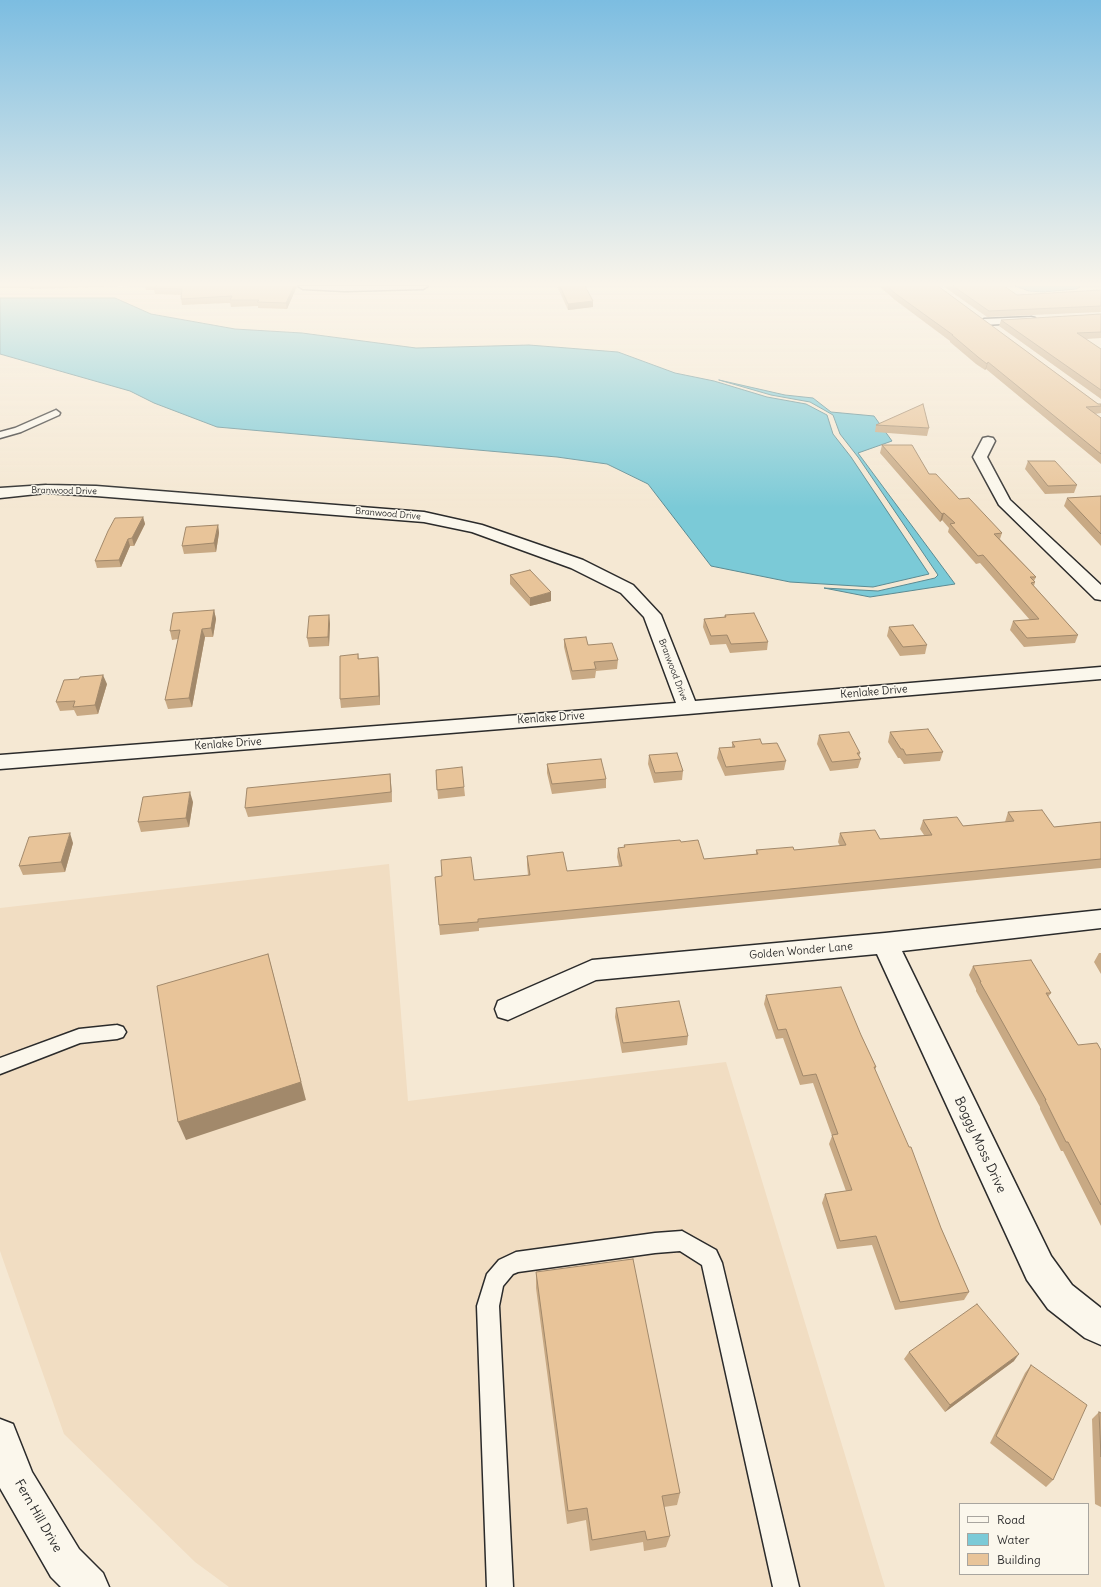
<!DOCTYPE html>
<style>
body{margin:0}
#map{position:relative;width:1101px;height:1587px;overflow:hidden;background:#f5e8d3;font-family:Delius,sans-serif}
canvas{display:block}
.legend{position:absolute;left:959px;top:1503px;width:130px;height:72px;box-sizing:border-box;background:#fbf7ec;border:1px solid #a8a59f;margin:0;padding:5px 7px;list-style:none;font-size:12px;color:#2b2b2b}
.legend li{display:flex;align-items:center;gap:8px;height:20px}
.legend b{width:20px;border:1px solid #a8a59f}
</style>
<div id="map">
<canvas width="1101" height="1587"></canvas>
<ul class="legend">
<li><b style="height:5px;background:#fbf7ec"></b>Road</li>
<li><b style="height:11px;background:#7bcad7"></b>Water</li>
<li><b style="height:11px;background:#e8c499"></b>Building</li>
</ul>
</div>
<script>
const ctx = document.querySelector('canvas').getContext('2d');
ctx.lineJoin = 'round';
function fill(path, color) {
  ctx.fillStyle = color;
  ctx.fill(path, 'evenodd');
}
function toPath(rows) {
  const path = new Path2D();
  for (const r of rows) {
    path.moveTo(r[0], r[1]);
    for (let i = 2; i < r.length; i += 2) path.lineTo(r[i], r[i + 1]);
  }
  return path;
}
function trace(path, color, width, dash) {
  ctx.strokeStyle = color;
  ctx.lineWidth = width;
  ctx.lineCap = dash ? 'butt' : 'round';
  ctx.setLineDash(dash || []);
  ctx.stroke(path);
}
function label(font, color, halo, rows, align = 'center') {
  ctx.font = font + ' Delius,sans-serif';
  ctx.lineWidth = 3;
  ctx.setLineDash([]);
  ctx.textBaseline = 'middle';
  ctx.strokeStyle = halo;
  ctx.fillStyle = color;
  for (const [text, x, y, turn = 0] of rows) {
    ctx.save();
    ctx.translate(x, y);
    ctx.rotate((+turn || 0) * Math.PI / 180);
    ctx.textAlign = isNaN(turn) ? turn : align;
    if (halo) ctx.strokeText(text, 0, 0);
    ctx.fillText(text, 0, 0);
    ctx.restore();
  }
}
fill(toPath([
 [389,864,408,1101,726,1062,885,1587,229,1587,195,1562,64,1434,0,1251,0,908]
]), '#f1ddc2');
const water = toPath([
 [1015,286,1078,286,1080,287,1076,289,1043,292,1029,291,1015,286],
 [0,298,115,298,151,314,235,329,302,333,416,348,529,345,618,352,675,373,714,381,767,397,806,404,827,415,833,434,851,457,929,574,873,587,790,582,711,566,648,484,607,464,557,457,217,427,154,403,130,391,0,354,0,298],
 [719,380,785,395,813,398,831,412,874,416,892,441,858,453,955,584,870,597,824,588,878,591,935,578,938,575,858,457,840,434,833,415,810,402,771,395,719,380]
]);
fill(water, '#7bcad7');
trace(water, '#5b8a92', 1);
const service = toPath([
 [56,410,60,413,59,415,21,432,0,438,0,432,15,428,56,410],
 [117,1025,123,1027,126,1032,123,1037,117,1039,80,1043,0,1074,0,1058,79,1029,117,1025],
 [682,1231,716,1250,722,1263,799,1587,773,1587,702,1265,680,1251,655,1253,518,1272,513,1274,503,1286,499,1306,513,1587,487,1587,477,1306,487,1274,499,1260,516,1252,655,1233,682,1231]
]);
const minor = toPath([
 [298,286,428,286,423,289,345,291,303,289,298,286],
 [1031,317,1035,318,1037,320,1035,322,984,325,978,322,984,319,1031,317],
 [988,437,993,438,995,441,987,457,1010,500,1101,585,1101,600,1095,599,999,505,973,457,983,438,988,437],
 [46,485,96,486,424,512,482,525,583,560,633,585,661,615,695,701,1101,667,1101,679,688,714,0,769,0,755,676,703,644,617,621,593,571,568,472,532,424,522,96,496,46,493,0,498,0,488,46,485],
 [1101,910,1101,928,902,951,1051,1256,1072,1285,1101,1308,1101,1345,1085,1338,1048,1309,1027,1280,877,954,596,980,508,1020,498,1017,495,1009,498,1001,592,960,885,933,1101,910],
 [0,1419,13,1424,32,1472,79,1549,103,1573,109,1587,61,1587,51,1577,0,1488,0,1419]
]);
trace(service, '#2b2b2b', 3);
trace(minor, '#2b2b2b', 3);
fill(service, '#fbf7ec');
fill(minor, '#fbf7ec');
fill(toPath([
 [0,286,130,286,30,289,30,288,0,288],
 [145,286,297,286,287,309,258,308,258,306,231,307,230,303,182,305,181,299,181,295,155,294,154,290,146,290],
 [557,286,585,286,593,307,568,310],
 [879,286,938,286,1098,404,1101,404,1101,413,1095,414,1101,418,1101,464,986,369,985,370,976,364,950,342,950,341,895,300],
 [943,286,1004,286,1017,295,1101,290,1101,312,987,317],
 [1101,314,1101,338,1086,339,1101,349,1101,399,999,326,1001,320],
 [876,425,929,428,927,436,875,432],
 [882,445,929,474,959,499,1002,533,1000,539,1036,577,1034,581,1035,582,1034,586,1078,635,1075,643,1024,647,1010,630,1013,621,1030,620,980,563,976,564,948,532,949,528,942,520,940,522,880,453],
 [1028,461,1077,485,1074,493,1045,494,1025,469],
 [1101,496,1101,546,1064,506,1067,498],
 [143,517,145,524,134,546,130,546,121,567,97,568,95,561],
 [218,525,219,533,216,552,184,554,182,546],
 [510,575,551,601,530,606,510,584],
 [214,610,216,619,213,637,205,637,192,707,168,709,165,700,178,639,172,640,170,631],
 [329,615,330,624,329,646,309,647,307,638],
 [725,615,768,642,767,650,730,653,726,644,710,645,703,627,704,619,724,617],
 [889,627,927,645,925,654,900,656,887,636],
 [564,639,588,645,618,660,617,669,596,671,595,678,572,680,564,647],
 [358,654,359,659,378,657,379,666,380,705,341,708,340,699],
 [107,684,98,714,77,716,74,710,60,711,56,702],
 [890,732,943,752,940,761,904,764,900,758,898,758,888,742],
 [819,735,860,753,859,757,861,759,858,768,830,771,817,744],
 [732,742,762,744,786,761,784,770,725,776,717,758,719,748,732,747],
 [649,755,683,771,682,780,654,783,648,764],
 [547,764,606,779,606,788,552,794,547,773],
 [436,770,464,787,465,796,438,799],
 [390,774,391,783,392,802,248,817,245,808],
 [193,802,189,827,141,832,138,822],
 [1008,812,1054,827,1101,822,1101,868,479,928,479,931,440,935,439,925,528,875,527,865,527,856,567,871,619,866,617,857,618,848,624,847,624,845,681,842,704,859,756,854,756,850,794,850,840,846,838,842,840,833,880,839,924,835,920,829,923,820,963,826,1005,822],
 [73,843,65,872,23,875,19,866],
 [1099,953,1101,953,1101,974,1094,962],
 [973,966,1051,993,1048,997,1078,1045,1101,1050,1101,1226,1063,1151,1061,1151,1040,1109,1040,1107,976,991,976,989,969,975],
 [766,995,861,1035,876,1067,875,1070,941,1228,969,1292,964,1300,895,1310,872,1245,837,1249,822,1203,825,1194,846,1191,829,1144,832,1136,813,1083,800,1085,783,1038,776,1039,764,1004],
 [616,1008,688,1036,687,1045,622,1053,615,1017],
 [536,1272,680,1493,677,1505,664,1507,670,1536,666,1547,644,1551,643,1542,590,1551,586,1520,567,1524,536,1288],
 [909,1352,1014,1361,945,1412,904,1359],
 [1031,1365,1053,1480,1046,1487,990,1443,1025,1373],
 [1099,1412,1101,1413,1101,1507,1095,1504,1092,1419]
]), '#c8a984');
fill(toPath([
 [294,286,297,286,287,309,286,303],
 [593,301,593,307,568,310,568,304],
 [988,362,986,369,985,370,987,364],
 [944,513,942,520,940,522,942,514],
 [143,517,145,524,134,546,132,538],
 [218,525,219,533,216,552,214,543],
 [128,539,130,546,121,567,119,560],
 [551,592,551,601,530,606,530,598],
 [214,610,216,619,213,637,211,628],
 [329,615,330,624,329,646,328,637],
 [202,629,205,637,192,707,189,698],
 [378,657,379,666,380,705,379,696],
 [103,675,107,684,98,714,95,705],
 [390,774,391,783,392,802,391,792],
 [190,792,193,802,189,827,186,818],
 [70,833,73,843,65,872,61,862],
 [268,954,306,1100,186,1140,178,1122],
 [1019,1354,1014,1361,945,1412,950,1405]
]), '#a2896b');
const building = toPath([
 [156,286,294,286,286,303,257,302,259,300,230,300,232,296,181,299,182,289,154,288,156,286],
 [560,286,585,286,593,301,568,304,560,286],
 [887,286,938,286,1098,404,1101,404,1101,406,1086,407,1101,418,1101,454,988,362,987,364,978,357,952,335,953,335,896,294,887,286],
 [953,286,1004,286,1017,295,1101,290,1101,306,989,311,953,286],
 [1101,314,1101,332,1077,333,1101,349,1101,390,1001,320,1101,314],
 [923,404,929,428,876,425,923,404],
 [882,445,912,445,929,474,936,474,959,499,969,498,1002,533,994,534,1036,577,1030,577,1035,582,1031,583,1078,635,1027,638,1013,621,1039,619,983,555,978,556,950,524,955,523,944,513,942,514,882,445],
 [1028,461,1055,461,1077,485,1048,486,1028,461],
 [1101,496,1101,534,1067,498,1101,496],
 [143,517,132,538,128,539,119,560,95,561,108,531,115,518,143,517],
 [218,525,214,543,182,546,186,527,218,525],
 [530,570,551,592,530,598,510,575,530,570],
 [214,610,211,628,202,629,189,698,165,700,180,630,170,631,173,613,214,610],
 [754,613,768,642,731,644,727,635,711,636,704,619,726,617,725,615,754,613],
 [329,615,328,637,307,638,309,616,329,615],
 [913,625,927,645,903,647,889,627,913,625],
 [586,637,588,645,612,643,618,660,594,662,596,669,572,671,564,639,586,637],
 [358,654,358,659,378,657,379,696,340,699,340,656,358,654],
 [103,675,95,705,73,707,75,701,56,702,64,680,79,679,80,677,103,675],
 [928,729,943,752,906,755,903,749,901,749,890,732,928,729],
 [849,732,860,753,857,753,861,759,832,762,819,735,849,732],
 [760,739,762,744,777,743,786,761,726,767,719,748,735,747,732,742,760,739],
 [677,753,683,771,655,773,649,755,677,753],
 [601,759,606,779,552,784,547,764,601,759],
 [462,767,464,787,437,790,436,770,462,767],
 [390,774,391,792,245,808,247,788,390,774],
 [190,792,186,818,138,822,143,797,190,792],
 [1042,810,1054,827,1101,822,1101,859,478,919,478,922,439,925,435,877,442,876,441,860,471,857,474,880,530,875,527,856,563,852,567,871,622,866,618,848,625,847,624,845,680,840,681,842,698,840,704,859,758,854,756,850,793,847,794,850,846,845,840,833,875,830,880,839,932,835,923,820,957,817,963,826,1014,821,1008,812,1042,810],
 [70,833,61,862,19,866,29,837,70,833],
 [268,954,301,1082,178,1122,157,986,268,954],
 [1031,960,1051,993,1046,993,1078,1045,1097,1043,1101,1050,1101,1205,1068,1142,1066,1142,1045,1100,1046,1100,980,982,981,982,973,966,1031,960],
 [841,987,861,1035,876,1067,874,1067,909,1147,911,1147,941,1228,969,1292,900,1302,876,1236,840,1241,825,1194,852,1190,832,1135,838,1134,816,1074,803,1076,786,1029,778,1030,766,995,841,987],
 [679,1001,688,1036,623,1043,616,1008,679,1001],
 [633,1259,680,1493,662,1496,670,1536,647,1540,645,1531,592,1540,587,1508,568,1511,536,1272,633,1259],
 [977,1304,1019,1354,950,1405,909,1352,977,1304],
 [1031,1365,1087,1405,1053,1480,996,1436,1031,1365],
 [1099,1412,1101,1413,1101,1457,1099,1412]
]);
fill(building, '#e8c499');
trace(building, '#a2896b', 1);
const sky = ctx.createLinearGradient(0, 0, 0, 508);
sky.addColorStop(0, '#7cbde1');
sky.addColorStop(0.56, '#faf5eb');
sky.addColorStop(1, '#faf5eb00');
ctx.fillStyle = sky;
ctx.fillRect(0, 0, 1101, 508);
label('9px', '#2b2b2b', '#fbf7ec', [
 ["Branwood Drive",64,491,1],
 ["Branwood Drive",388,514,5],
 ["Branwood Drive",673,670,69]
]);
label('11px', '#2b2b2b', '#fbf7ec', [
 ["Kenlake Drive",874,692,-5],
 ["Kenlake Drive",551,718,-4],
 ["Kenlake Drive",228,744,-4],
 ["Golden Wonder Lane",801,951,-5]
]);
label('13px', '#2b2b2b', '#fbf7ec', [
 ["Boggy Moss Drive",980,1145,65],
 ["Fern Hill Drive",38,1516,60]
]);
</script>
